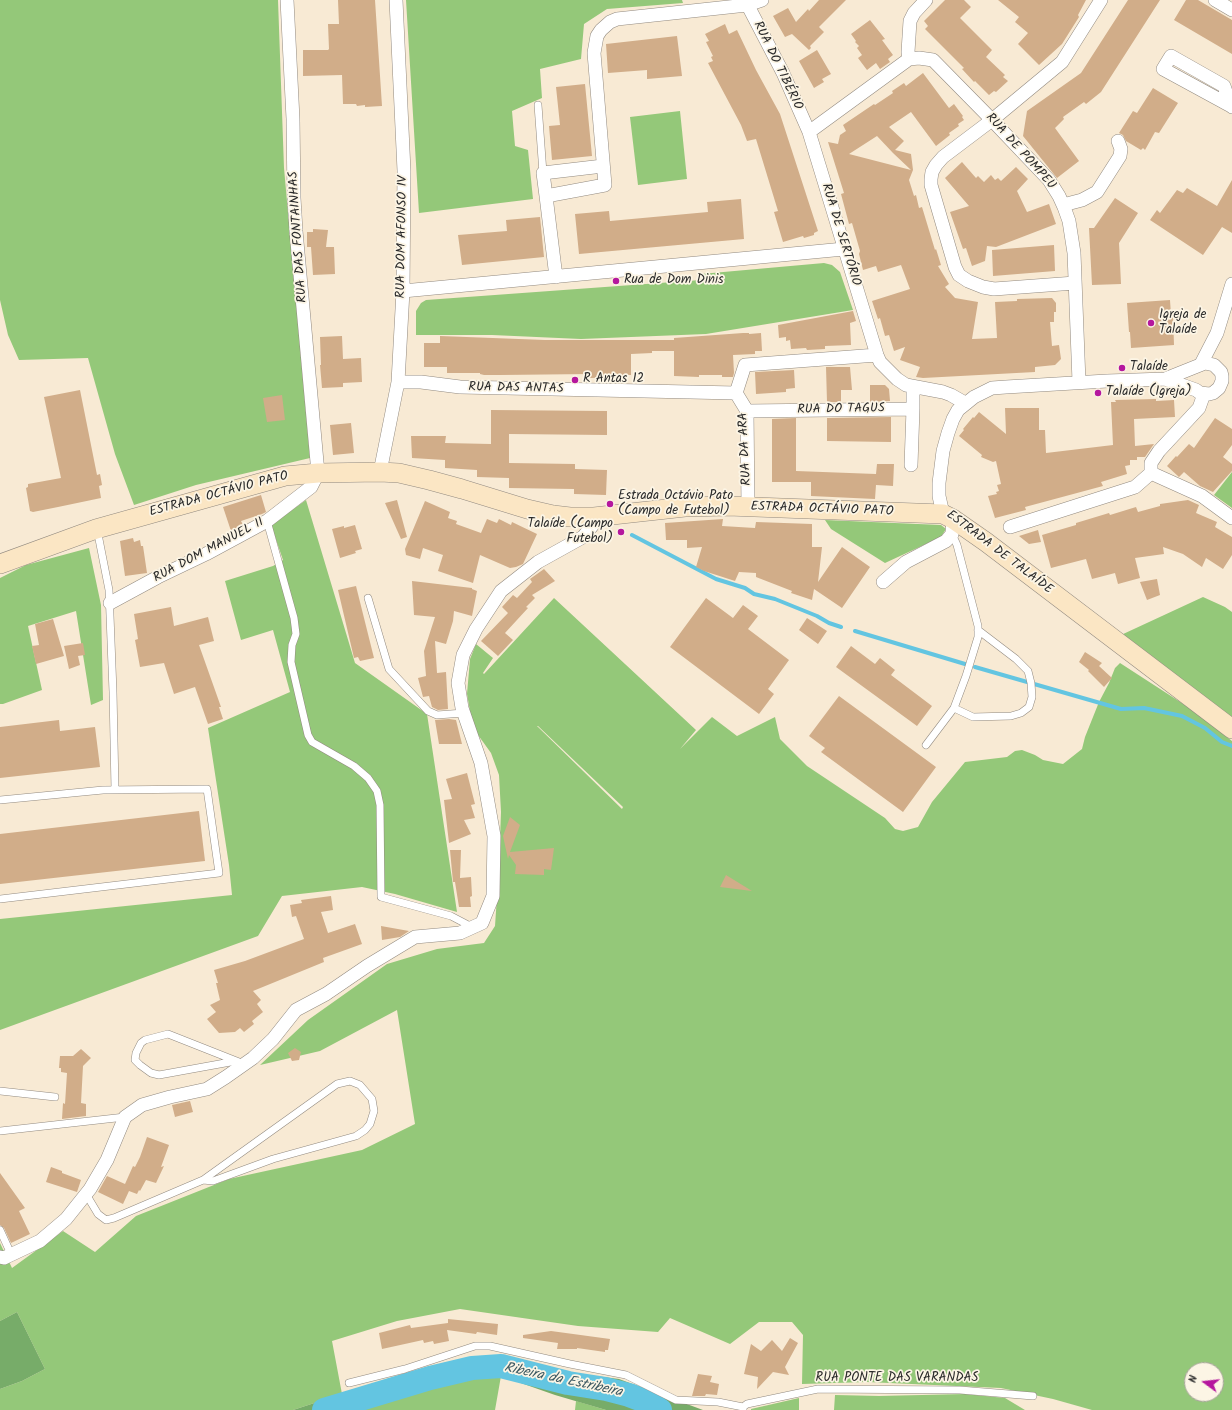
<!DOCTYPE html>
<meta charset="utf-8">
<style>
body{margin:0}
#map{position:relative;width:1232px;height:1410px;overflow:hidden;background:#f8ead4;font-family:Kalam,sans-serif}
canvas{display:block}
.north{position:absolute;left:1184px;top:1362px;width:40px;height:40px;box-sizing:border-box;background:#fcf5e5;border:1px solid #a8a49b;border-radius:50%;rotate:285deg;font-size:11px;font-weight:700;line-height:16px;text-align:center;color:#2b2b2b}
.north::after{content:'';display:block;margin:auto;width:14px;height:18px;background:#b5179e;clip-path:polygon(50% 0,100% 100%,50% 72%,0 100%)}
</style>
<div id="map">
<canvas width="1232" height="1410"></canvas>
<div class="north">N</div>
</div>
<script>
const ctx = document.querySelector('canvas').getContext('2d');
ctx.lineJoin = 'round';
function fill(path, color) {
  ctx.fillStyle = color;
  ctx.fill(path, 'evenodd');
}
function toPath(rows) {
  const path = new Path2D();
  for (const r of rows) {
    path.moveTo(r[0], r[1]);
    for (let i = 2; i < r.length; i += 2) path.lineTo(r[i], r[i + 1]);
  }
  return path;
}
function trace(path, color, width, dash) {
  ctx.strokeStyle = color;
  ctx.lineWidth = width;
  ctx.lineCap = dash ? 'butt' : 'round';
  ctx.setLineDash(dash || []);
  ctx.stroke(path);
}
function label(font, color, halo, rows, align = 'center') {
  ctx.font = font + ' Kalam,sans-serif';
  ctx.lineWidth = 3.5;
  ctx.setLineDash([]);
  ctx.textBaseline = 'middle';
  ctx.strokeStyle = halo;
  ctx.fillStyle = color;
  for (const [text, x, y, turn = 0] of rows) {
    ctx.save();
    ctx.translate(x, y);
    ctx.rotate((+turn || 0) * Math.PI / 180);
    ctx.textAlign = isNaN(turn) ? turn : align;
    if (halo) ctx.strokeText(text, 0, 0);
    ctx.fillText(text, 0, 0);
    ctx.restore();
  }
}
fill(toPath([
 [0,0,278,0,284,168,310,458,196,485,134,505,115,454,88,358,19,360,8,335,0,300],
 [406,0,682,0,683,3,607,9,584,24,581,59,540,69,542,98,512,111,515,146,528,150,533,199,419,213],
 [680,111,687,179,638,185,630,117],
 [824,263,832,265,840,272,853,310,706,334,581,339,492,335,416,335,416,311,421,303,426,300,701,280,701,274],
 [1232,472,1232,508,1214,495],
 [306,500,355,663,427,714,457,912,395,894,362,887,282,896,258,936,0,1030,0,919,232,895,229,865,208,728,290,692,273,630,241,640,225,581,273,566,283,560,271,525],
 [825,520,941,525,946,529,941,537,885,563,831,529],
 [89,548,101,605,103,700,91,705,76,611,28,626,42,690,3,704,0,704,0,578,26,565],
 [1203,597,1225,607,1232,612,1232,718,1121,635],
 [554,598,696,730,680,749,712,717,737,736,775,717,780,739,807,766,885,818,895,829,903,831,918,827,932,802,965,762,1007,757,1015,751,1022,750,1035,755,1043,760,1063,764,1082,749,1085,737,1099,702,1109,683,1115,668,1120,663,1191,709,1232,741,1232,1410,1092,1410,1053,1399,1001,1388,867,1382,802,1384,803,1335,792,1322,759,1322,730,1344,670,1318,658,1332,578,1326,460,1309,397,1321,332,1341,342,1394,293,1410,0,1410,0,1389,22,1381,45,1369,17,1312,0,1321,0,1243,12,1268,63,1231,95,1252,136,1216,229,1179,362,1150,415,1124,397,1010,320,1051,260,1065,308,1020,387,964,437,949,484,943,495,926,499,867,501,812,499,775,491,753,473,728,467,694,470,659,476,644,493,658,483,673,484,674],
 [537,726,538,726,623,807,622,809],
 [1192,1370,1216,1370,1216,1394,1192,1394],
 [501,1376,495,1410,348,1410,376,1401,464,1379],
 [965,1394,1005,1398,1025,1410,834,1410,835,1395,879,1396],
 [799,1398,799,1410,751,1410,751,1409],
 [576,1401,606,1410,575,1410]
]), '#94c879');
fill(toPath([
 [17,1312,45,1369,22,1381,0,1389,0,1321],
 [511,1359,557,1371,619,1379,703,1410,606,1410,555,1395,501,1376,464,1379,376,1401,348,1410,293,1410,342,1394,437,1368]
]), '#77ac69');
trace(toPath([
 [632,535,716,579,745,588,754,594,775,599,817,616,829,623,841,627],
 [855,631,965,664],
 [975,667,1121,709,1144,708,1182,716,1205,728,1222,742,1232,746]
]), '#63c5e1', 4);
trace(toPath([
 [324,1410,430,1378,472,1368,501,1366,568,1383,606,1389,629,1395,650,1403,660,1410]
]), '#63c5e1', 24);
fill(toPath([
 [338,0,375,0,382,106,365,107,365,105,357,106,356,104,343,104,342,75,303,76,303,50,328,50,329,49,328,24,339,24],
 [819,0,846,0,819,27,824,32,810,46,811,48,809,50,792,34,785,37,773,16,788,8,796,22,808,9,809,11],
 [945,0,964,0,971,7,960,18,992,50,986,57,1005,75,1003,77,1008,81,996,92,994,91,989,95,975,81,974,82,962,69,964,68,925,29,928,26,924,21],
 [998,0,1086,0,1078,15,1079,17,1062,44,1039,65,1018,44,1028,33,1015,22,1019,17],
 [1128,0,1160,0,1101,92,1086,104,1084,102,1063,117,1064,119,1055,128,1079,161,1057,178,1023,136,1027,111,1081,73],
 [1186,0,1198,0,1232,20,1232,54,1174,20],
 [870,20,885,39,882,40,893,55,888,59,890,62,880,69,876,63,867,70,858,58,862,55,857,48,859,46,855,42,856,41,851,34],
 [725,24,729,34,737,30,756,70,780,114,818,231,814,233,814,235,804,238,803,236,783,242,774,212,778,211,756,139,747,141,741,125,708,63,713,61,711,57,713,56,706,42,709,41,705,34],
 [677,36,682,76,647,79,647,70,608,73,606,44],
 [817,50,831,74,822,79,824,82,814,88,799,61],
 [923,73,949,108,954,104,963,116,962,117,964,120,958,124,959,126,949,133,950,135,936,146,911,112,889,127,904,141,895,150,911,154,913,170,909,180,914,196,916,195,919,208,922,207,935,250,936,249,941,265,938,266,949,284,945,287,955,298,978,302,972,339,997,338,995,302,1017,301,1017,299,1052,298,1056,303,1056,312,1054,312,1054,322,1050,322,1052,346,1059,345,1061,359,1055,365,1035,367,1035,372,923,378,916,377,920,367,900,360,905,347,894,351,889,335,885,336,880,318,878,319,872,301,910,289,901,265,878,272,876,266,863,270,859,254,860,251,852,223,849,224,841,194,844,193,828,142,838,144,840,135,846,131,843,125,874,104,875,105,893,93,892,91,904,83,906,86],
 [877,136,893,153,911,170,849,154],
 [585,84,592,156,552,160,549,126,560,125,556,87],
 [1153,88,1178,103,1159,133,1155,132,1145,150,1143,148,1141,150,1126,141,1123,135,1119,133,1133,111,1137,113],
 [962,162,976,178,978,176,984,182,991,175,995,180,998,178,1001,181,1016,167,1028,179,1017,191,1027,212,1049,204,1056,224,996,247,987,246,985,261,972,266,966,248,963,249,950,212,969,206,945,178],
 [1232,180,1232,233,1222,227,1203,255,1150,220,1157,210,1160,213,1177,190,1183,193,1187,188,1217,206],
 [1115,198,1138,213,1119,243,1121,284,1092,285,1089,228,1094,228],
 [741,199,744,239,579,254,575,214,609,211,610,221,708,212,707,202],
 [540,217,544,257,462,265,458,235,507,231,506,220],
 [313,229,328,230,326,247,334,247,335,274,313,275,311,247,307,247,307,232,313,232],
 [1054,245,1055,271,993,276,992,250],
 [1170,300,1171,315,1173,315,1174,345,1131,348,1130,332,1129,332,1127,303],
 [853,311,856,321,850,323,851,345,825,346,825,349,807,350,806,348,791,349,790,340,786,341,786,337,779,338,778,325],
 [743,333,749,333,749,334,761,333,762,351,755,351,755,354,733,355,734,373,733,377,722,377,722,375,699,375,699,377,674,376,674,351,652,351,652,353,631,354,631,375,624,375,624,377,590,378,590,374,500,375,484,375,480,374,480,373,447,373,447,367,424,367,424,343,440,343,440,336,545,340,674,340,674,338],
 [342,336,343,359,361,358,362,382,343,383,343,387,322,388,320,365,321,365,320,337],
 [826,367,850,367,852,390,841,390,841,402,827,402],
 [794,370,795,388,786,389,786,392,756,394,755,372],
 [870,385,885,385,889,389,890,401,870,402],
 [80,390,97,475,100,474,102,485,99,486,101,498,58,507,33,512,30,511,26,488,28,487,28,484,61,478,44,397],
 [282,395,285,420,267,422,263,398],
 [1156,399,1156,401,1174,400,1175,417,1134,419,1135,446,1154,444,1145,457,1137,457,1137,460,1130,460,1130,465,1125,466,1127,474,1101,482,1103,486,1025,507,1026,510,995,518,988,496,997,494,996,492,999,491,997,485,1001,484,996,461,993,462,981,457,982,455,959,436,964,430,963,429,973,417,974,418,979,412,1006,434,1005,408,1039,408,1039,430,1045,430,1046,453,1113,445,1111,402,1116,402,1115,400],
 [491,410,607,411,607,435,509,434,509,463,575,464,575,469,607,470,606,495,574,494,574,489,509,488,509,478,477,477,477,470,445,468,445,460,412,458,411,436,446,436,445,443,491,444],
 [891,417,891,442,827,441,827,418],
 [796,418,796,471,876,474,877,464,894,464,893,486,876,485,875,499,811,496,811,482,772,482,772,419],
 [1215,418,1232,429,1232,445,1223,457,1232,464,1232,471,1213,492,1200,486,1184,472,1179,477,1167,466,1176,456,1177,457,1189,444,1194,448],
 [351,423,354,453,333,455,330,425],
 [261,495,266,512,262,514,241,521,243,525,231,531,223,507],
 [397,500,407,537,401,539,385,503],
 [1188,500,1199,505,1196,513,1217,522,1215,527,1232,537,1232,555,1223,569,1206,558,1202,567,1183,554,1163,547,1164,554,1135,558,1140,578,1118,584,1115,573,1092,579,1086,559,1051,568,1042,535,1076,525,1076,523,1109,513,1110,515,1136,507,1138,512,1160,506,1160,504],
 [425,501,450,512,448,518,457,521,456,524,481,533,487,519,497,523,499,519,511,525,512,522,537,534,523,564,516,567,510,568,480,555,473,583,438,571,443,555,423,548,420,559,406,555,405,549],
 [723,519,722,526,755,528,756,522,812,524,812,547,822,547,818,582,842,547,870,567,842,608,814,589,812,600,791,593,792,591,756,577,756,573,739,572,735,581,704,571,696,567,702,547,687,548,687,540,666,540,665,523],
 [355,525,362,549,355,551,356,553,340,558,332,529,344,526,344,528],
 [1038,530,1041,542,1029,544,1019,536],
 [133,538,134,542,140,540,141,546,143,546,147,573,125,576,120,541],
 [544,569,555,581,532,595,535,598,526,607,528,608,505,633,513,640,498,656,481,641,508,613,502,607,513,595,517,598,532,582,530,579],
 [1157,579,1160,595,1147,600,1140,582],
 [412,581,472,588,472,589,477,591,472,616,454,611,453,621,446,644,435,641,437,673,446,672,448,709,438,710,432,707,429,696,423,697,418,678,426,676,424,651,435,617,414,615],
 [356,586,374,658,360,661,358,657,354,658,338,590],
 [706,598,733,618,743,605,758,616,748,629,789,660,768,689,774,694,759,714,670,647],
 [171,607,174,626,208,617,214,641,199,645,221,707,219,707,223,719,208,724,195,687,174,694,164,663,140,667,135,640,138,639,134,614],
 [807,618,827,631,818,644,799,630],
 [53,619,64,656,36,664,32,646,39,645,35,624],
 [83,643,85,655,78,656,80,665,69,669,64,646],
 [851,646,875,664,880,658,895,670,891,675,932,706,917,726,836,667],
 [1085,652,1102,663,1099,666,1112,678,1104,687,1088,671,1089,670,1079,662],
 [839,696,936,767,903,812,821,752,825,748,809,736],
 [449,719,456,720,462,744,439,744,435,720],
 [59,720,60,731,95,727,100,767,0,778,0,727],
 [467,773,475,804,471,805,475,818,464,820,471,834,449,843,444,800,452,799,446,779],
 [199,811,205,861,0,884,0,834],
 [510,817,520,825,510,852,554,848,551,870,544,869,544,875,515,874,516,865,509,855,508,859,503,836],
 [450,850,461,850,460,878,471,877,472,896,470,897,471,907,459,907,455,882,453,882],
 [726,875,752,891,720,887],
 [331,896,333,910,321,912,328,933,355,924,362,944,323,958,324,962,253,991,261,1000,257,1004,263,1012,252,1021,254,1024,244,1032,240,1028,235,1032,219,1033,207,1019,216,1012,210,1005,220,1000,216,983,218,983,214,970,245,961,304,939,296,916,292,917,290,905,302,903,301,900],
 [381,926,409,931,400,937,382,940],
 [295,1048,301,1052,299,1060,292,1061,288,1053],
 [81,1049,91,1058,83,1066,81,1103,86,1104,86,1116,62,1119,63,1103,65,1104,67,1073,61,1072,61,1068,59,1068,60,1056,73,1056],
 [190,1101,193,1112,175,1117,172,1105],
 [147,1137,169,1145,161,1167,164,1166,156,1183,146,1180,140,1191,139,1190,137,1194,129,1191,123,1204,98,1192,107,1176,125,1184,133,1166,135,1167,140,1157],
 [51,1167,62,1171,62,1173,81,1180,77,1192,46,1182],
 [0,1173,25,1208,19,1211,30,1234,11,1243,4,1228,0,1225],
 [448,1319,498,1324,497,1335,477,1332,476,1334,447,1330,449,1341,434,1344,433,1341,424,1343,423,1340,382,1349,379,1333,410,1325,411,1328,448,1323],
 [551,1331,610,1339,608,1350,605,1350,605,1352,577,1348,577,1349,557,1349,558,1343,523,1338,523,1335],
 [790,1338,798,1343,785,1367,789,1375,773,1372,757,1389,758,1377,744,1374,751,1344,761,1351,772,1340,782,1351],
 [698,1374,712,1376,710,1382,719,1384,717,1395,706,1394,705,1396,692,1396]
]), '#d1ad89');
const lane = toPath([
 [538,105,543,173],
 [267,521,294,618,296,634,292,645,291,662,308,735,312,742,354,766,368,778,377,791,380,805,381,897,451,916,472,927],
 [97,529,109,590,113,692,115,789],
 [368,598,389,669,428,711,437,715,464,713],
 [954,708,973,717,1011,716,1021,713,1029,707,1032,697,1031,683,1028,671,1016,659,978,630],
 [926,745,954,708,966,676,978,637,978,626,957,545,952,534],
 [0,800,103,790,207,789,219,873,0,899],
 [236,1061,159,1075,151,1073,140,1065,135,1060,136,1053,141,1043,145,1040,168,1034,244,1064],
 [0,1091,55,1097],
 [0,1131,125,1117],
 [86,1194,98,1214,106,1220,114,1218,203,1180,337,1084,350,1081,360,1085,372,1099,374,1111,370,1124,365,1130,356,1136,273,1159,213,1181,203,1180],
 [0,1230,11,1254],
 [349,1383,405,1369,475,1346,490,1346,570,1364,626,1375,676,1400,718,1402,743,1407],
 [743,1410,743,1407,747,1404,818,1389,960,1390,1033,1396]
]);
const street = toPath([
 [745,0,783,73,809,132],
 [1215,0,1232,10],
 [909,59,908,52,910,21,914,13,926,0],
 [1231,106,1224,86,1171,56,1163,69,1231,106,1232,107],
 [546,196,543,173,603,166],
 [1063,205,1082,200,1097,192,1120,156,1121,149,1118,141],
 [556,277,546,196,605,185,594,53,597,36,601,30,610,22,617,19,747,5,762,0],
 [1075,283,994,289,983,287,968,281,959,275,955,267,931,185,931,179,932,172,936,165,943,157,992,120,1062,62,1101,0],
 [403,291,844,249],
 [1201,364,1217,333,1232,284],
 [398,382,421,382,460,387,736,393],
 [736,393,745,365,877,355],
 [736,393,747,411,748,507],
 [1204,394,1199,408,1159,451,1151,463,1151,473,1202,496,1232,518],
 [965,403,951,395,943,392,906,385,897,379,880,362,877,355,809,132,909,59,919,58,933,60,992,120,1049,180,1059,196,1064,207,1069,221,1074,253,1079,382],
 [747,411,913,409,913,387],
 [911,465,913,409],
 [380,472,398,382,403,291,404,171,396,0],
 [943,514,939,496,939,483,943,451,948,433,953,419,958,410,974,397,992,388,1006,387,1107,381,1165,379,1196,390,1200,393,1209,394,1213,393,1219,388,1222,381,1222,376,1221,372,1214,365,1205,363,1165,379],
 [1010,527,1135,487,1151,473],
 [883,582,906,562,946,541,952,534,953,519],
 [110,603,158,577,206,554,267,521,311,487,318,473,296,231,294,198,293,119,287,0],
 [0,1257,4,1258,40,1241,66,1219,90,1189,107,1160,125,1117,142,1105,170,1097,207,1089,226,1077,253,1058,273,1039,296,1010,326,994,367,966,415,937,460,933,482,923,493,896,494,836,481,763,462,708,458,683,463,655,476,629,501,591,538,562,583,537,592,526,594,517]
]);
const secondary = toPath([
 [0,564,96,529,285,476,318,473,380,472,399,473,429,480,462,489,527,509,553,515,570,517,594,517,685,507,728,506,943,514,953,519,986,542,1232,729]
]);
trace(lane, '#928a80', 8);
trace(street, '#928a80', 14);
trace(secondary, '#928a80', 20);
trace(lane, '#fff', 7);
trace(street, '#fff', 13);
trace(secondary, '#fbe6c4', 19);
for (const [x, y, r, color] of [
 [616,281,4,"#b5179e"],
 [1151,323,4,"#b5179e"],
 [1122,368,4,"#b5179e"],
 [575,380,4,"#b5179e"],
 [1098,393,4,"#b5179e"],
 [610,504,4,"#b5179e"],
 [621,532,4,"#b5179e"]
]) {
  const dot = new Path2D();
  dot.arc(x, y, r, 0, 2 * Math.PI);
  ctx.fillStyle = color;
  ctx.fill(dot);
  trace(dot, '#fcf5e5', 1.5);
}
label('13px', '#2b2b2b', '#fcf5e5', [
 ["RUA DO TIBÉRIO",777,66,64],
 ["RUA DE POMPEU",1020,152,48],
 ["RUA DE SERTÓRIO",840,235,73],
 ["RUA DAS FONTAINHAS",299,237,-94],
 ["RUA DOM AFONSO IV",403,237,-89],
 ["RUA DAS ANTAS",516,389,1],
 ["RUA DO TAGUS",841,410,-1],
 ["RUA DA ARA",746,449,-93],
 ["ESTRADA OCTÁVIO PATO",219,495,-15],
 ["ESTRADA OCTÁVIO PATO",822,510,2],
 ["RUA DOM MANUEL II",209,551,-28],
 ["ESTRADA DE TALAÍDE",999,553,37],
 ["RUA PONTE DAS VARANDAS",897,1379]
]);
label('13px', '#2b2b2b', '#fcf5e5', [
 ["Rua de Dom Dinis",624,281],
 ["Igreja de",1159,316],
 ["Talaíde",1159,331],
 ["Talaíde",1130,368],
 ["R Antas 12",583,380],
 ["Talaíde (Igreja)",1106,393],
 ["Estrada Octávio Pato",618,497],
 ["(Campo de Futebol)",618,512],
 ["Talaíde (Campo",613,525,"right"],
 ["Futebol)",613,540,"right"]
], 'left');
label('italic 14px', '#3c5962', '#fcf5e5', [
 ["Ribeira da Estribeira",563,1381,12]
]);
</script>
